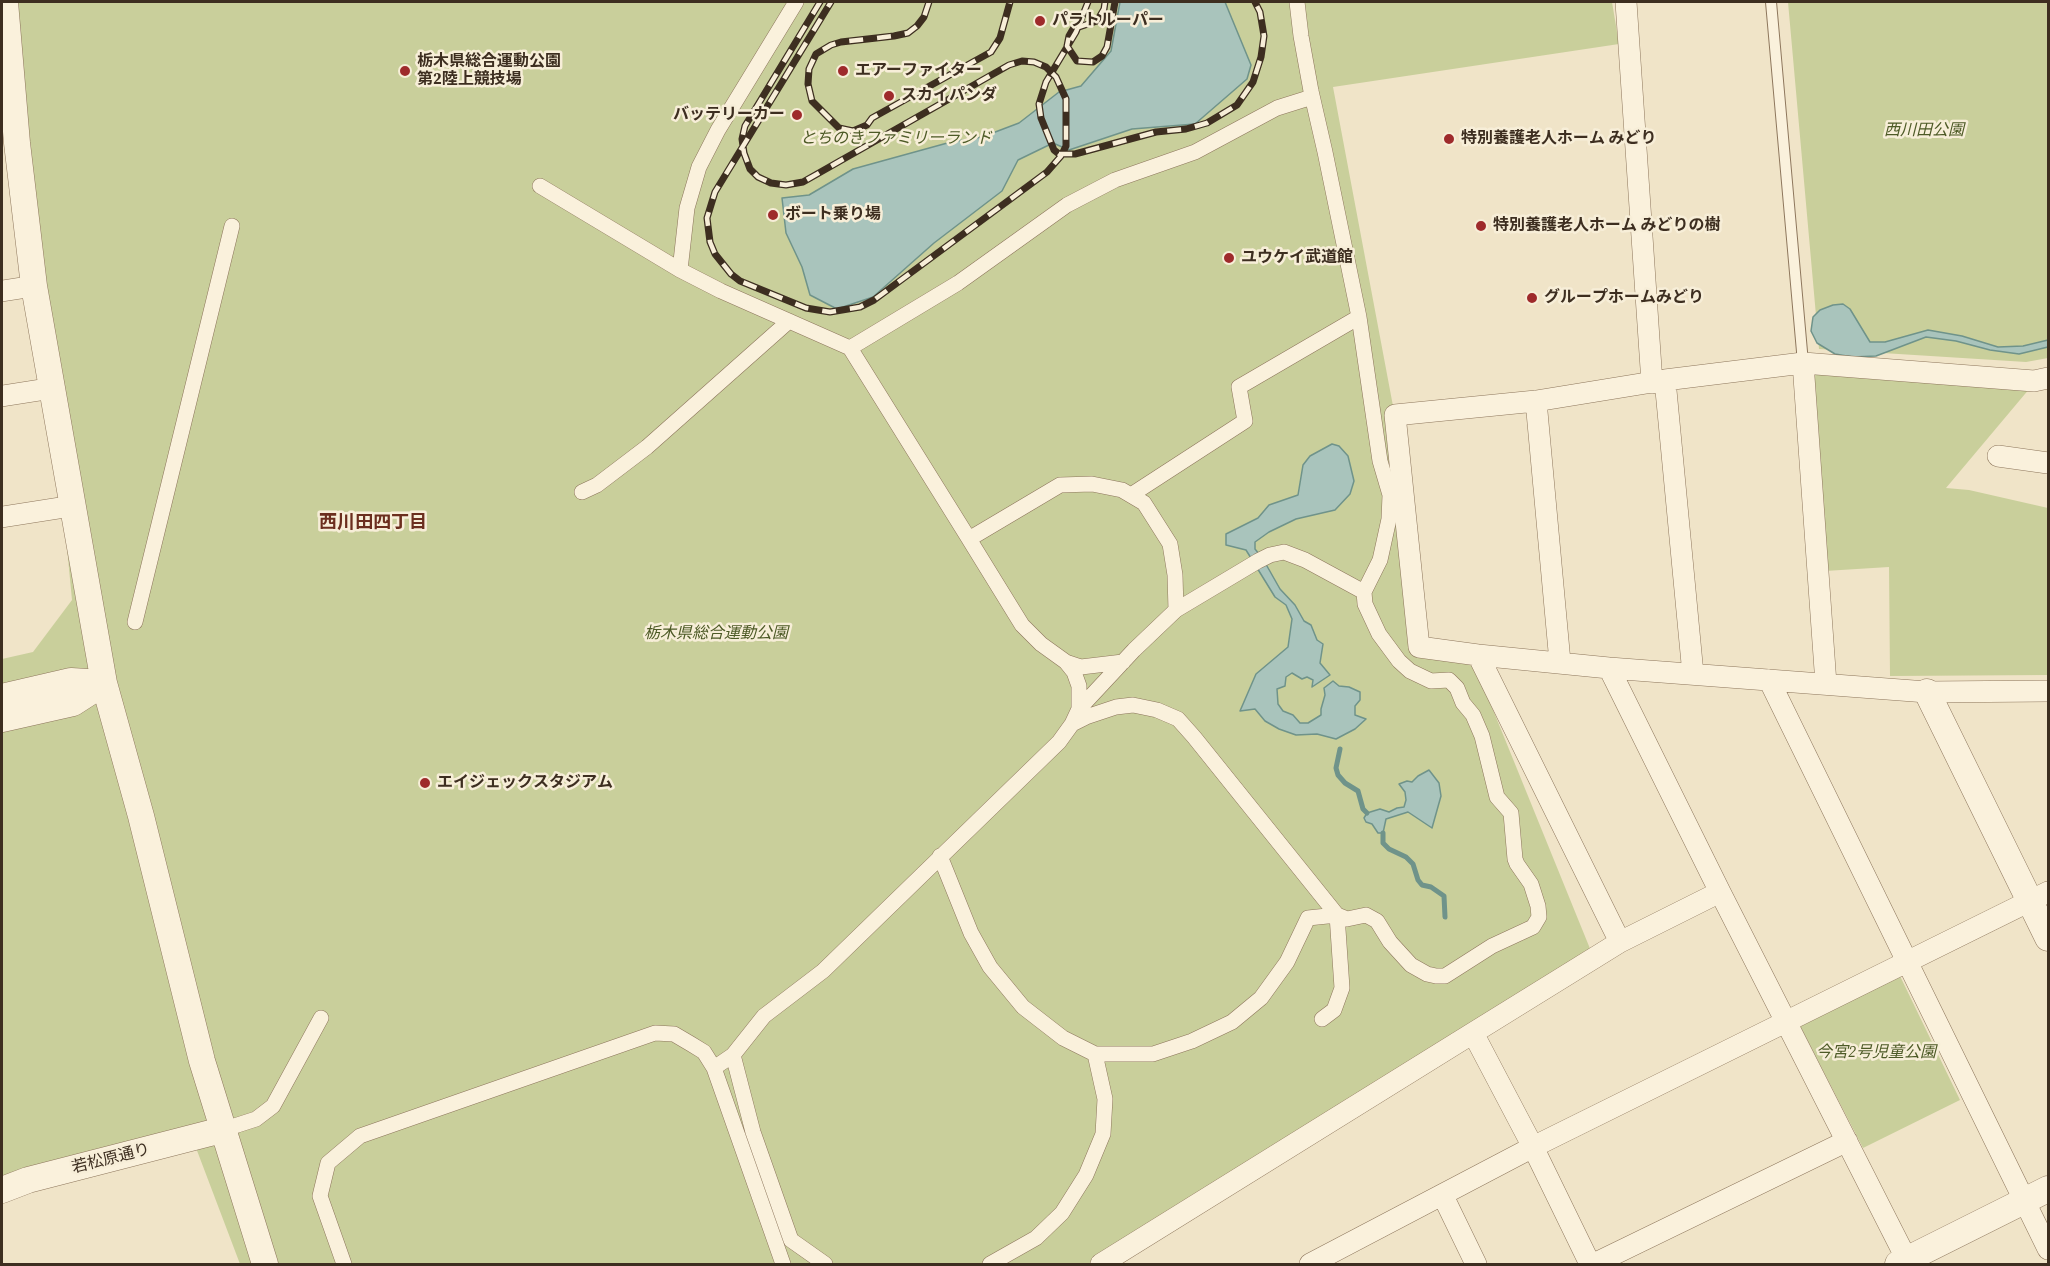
<!DOCTYPE html>
<meta charset="utf-8">
<style>
body{margin:0}
#map{position:relative;width:2050px;height:1266px;overflow:hidden;background:#f0e4c8;font-family:"Source Serif 4",serif}
canvas{display:block}
.frame{position:absolute;inset:0;border:3px solid #3d2e20;pointer-events:none}
</style>
<div id="map">
<canvas width="2050" height="1266"></canvas>
<div class="frame"></div>
</div>
<script>
const ctx = document.querySelector('canvas').getContext('2d');
ctx.lineJoin = 'round';
function fill(path, color) {
  ctx.fillStyle = color;
  ctx.fill(path, 'evenodd');
}
function toPath(rows) {
  const path = new Path2D();
  for (const r of rows) {
    path.moveTo(r[0], r[1]);
    for (let i = 2; i < r.length; i += 2) path.lineTo(r[i], r[i + 1]);
  }
  return path;
}
function trace(path, color, width, dash) {
  ctx.strokeStyle = color;
  ctx.lineWidth = width;
  ctx.lineCap = dash ? 'butt' : 'round';
  ctx.setLineDash(dash || []);
  ctx.stroke(path);
}
function label(font, color, halo, rows, align = 'center') {
  ctx.font = font + ' "Source Serif 4","Noto Sans JP",serif';
  ctx.lineWidth = 5;
  ctx.setLineDash([]);
  ctx.textBaseline = 'middle';
  ctx.strokeStyle = halo;
  ctx.fillStyle = color;
  for (const [text, x, y, turn = 0] of rows) {
    ctx.save();
    ctx.translate(x, y);
    ctx.rotate((+turn || 0) * Math.PI / 180);
    ctx.textAlign = isNaN(turn) ? turn : align;
    if (halo) ctx.strokeText(text, 0, 0);
    ctx.fillText(text, 0, 0);
    ctx.restore();
  }
}
fill(toPath([
 [15,2,1612,2,1619,44,1333,87,1396,422,1419,641,1476,668,1593,956,1100,1264,240,1264,193,1140,2,1191,2,659,33,652,72,600],
 [1788,2,2048,2,2048,358,2026,362,1819,349],
 [1817,372,2030,388,1946,488,1969,490,2048,508,2048,675,1890,676,1889,567,1825,571,1810,384],
 [1900,976,1960,1100,1863,1148,1800,1026]
]), '#c9cf9b');
const water = toPath([
 [1120,2,1225,2,1251,65,1247,79,1195,124,1132,129,1069,150,1053,143,1018,160,1002,191,934,243,873,297,837,309,810,295,802,267,786,233,782,198,809,195,853,169,951,142,982,137,1019,123,1059,92,1081,86,1111,51,1120,2],
 [1843,304,1850,309,1870,342,1885,342,1928,330,1962,336,1998,347,2023,346,2048,340,2048,347,2019,354,1990,350,1956,341,1926,337,1876,356,1853,357,1835,354,1817,343,1811,331,1813,317,1820,310,1833,305,1843,304],
 [1332,444,1339,446,1348,456,1354,481,1350,494,1335,510,1296,519,1269,532,1255,542,1255,549,1263,559,1280,589,1295,605,1304,621,1311,625,1317,640,1323,644,1320,663,1330,675,1312,687,1313,680,1307,677,1302,679,1292,673,1286,677,1285,686,1277,689,1278,704,1283,711,1293,715,1300,723,1308,723,1321,715,1321,709,1325,695,1324,688,1333,681,1339,686,1349,687,1360,692,1360,700,1355,706,1355,715,1366,719,1355,729,1336,739,1317,734,1296,735,1279,729,1265,721,1255,709,1240,711,1256,674,1288,647,1292,619,1286,605,1275,597,1246,550,1226,545,1226,534,1258,518,1269,505,1298,495,1303,465,1310,456,1332,444],
 [1429,770,1439,783,1441,796,1432,828,1408,812,1386,819,1383,833,1378,833,1372,824,1366,822,1364,818,1367,813,1380,809,1389,812,1397,808,1404,807,1406,800,1405,792,1399,784,1407,781,1412,782,1418,776,1429,770]
]);
fill(water, '#a9c4bc');
trace(water, '#6f938a', 1.5);
trace(toPath([
 [1340,749,1336,768,1338,775,1345,783,1358,791,1363,809,1367,813],
 [1383,833,1383,843,1389,849,1406,857,1413,864,1418,880,1422,885,1431,887,1444,896,1445,917]
]), '#6f938a', 5);
const service = toPath([
 [1771,2,1803,363]
]);
const pedestrian = toPath([
 [540,186,680,270,721,291,850,348,969,539,1060,485,1092,484,1122,490,1144,503,1170,544,1175,575,1176,610],
 [680,270,687,208,699,167,718,130,796,2],
 [850,348,958,283,1067,205,1115,180,1195,152,1277,108,1312,97],
 [582,492,597,485,647,447,789,321],
 [1131,495,1245,421,1239,387,1359,317],
 [969,539,1022,625,1041,644,1066,662,1081,667,1123,662],
 [135,622,232,226],
 [1066,662,1074,672,1079,686,1079,709],
 [1072,724,1086,717,1116,707,1133,705,1157,710,1178,719,1194,737,1337,915,1342,988,1334,1010,1322,1019],
 [940,856,971,933,990,967,1023,1007,1063,1038,1095,1054,1153,1054,1192,1041,1232,1022,1261,998,1287,962,1308,918,1337,915,1347,919,1366,915,1377,921,1390,942,1411,965,1427,974,1436,976,1445,976,1492,946,1533,927,1539,917,1538,906,1531,884,1517,864,1515,859,1511,813,1497,797,1482,736,1473,715,1463,703,1457,688,1449,680,1431,681,1410,671,1399,661,1379,634,1365,604,1364,592,1380,560,1389,519,1390,495,1380,461,1359,317,1325,152,1311,91,1301,36,1297,2],
 [733,1055,753,1132,791,1240,825,1264],
 [714,1068,733,1055,764,1016,823,971,1059,742,1072,724,1079,709,1134,650,1176,610,1258,561,1270,555,1284,552,1305,560,1364,592],
 [222,1130,256,1119,273,1106,321,1018],
 [344,1264,320,1196,328,1163,360,1136,655,1033,674,1034,691,1044,704,1052,714,1068,783,1264],
 [990,1264,1036,1238,1062,1213,1086,1175,1103,1134,1105,1099,1095,1054]
]);
const minor = toPath([
 [1626,2,1652,383],
 [2,291,34,286],
 [1803,363,1826,684],
 [2048,378,2034,381,1803,363,1665,380,1536,401,1395,415,1419,647,1478,655,1609,668,1927,692,2048,691],
 [1665,380,1693,674],
 [2,396,53,388],
 [1536,401,1560,662],
 [1998,456,2048,463],
 [2,517,72,506],
 [1478,655,1620,942,1473,1033,1533,1147,1590,1264],
 [1609,668,1720,892,1907,1260],
 [1769,680,2048,1249],
 [1620,942,1720,892],
 [1443,1196,1476,1264],
 [1101,1264,1473,1033],
 [1310,1264,1533,1147,2048,892],
 [1594,1264,1847,1141]
]);
const tertiary = toPath([
 [5,2,17,143,34,286,104,683,141,816,202,1061,265,1264],
 [1927,692,2048,938],
 [2,697,71,681,104,683],
 [2,719,73,703,104,683],
 [2,1190,28,1180,222,1130],
 [1898,1264,2048,1189]
]);
trace(service, '#8d765c', 12);
trace(pedestrian, '#8d765c', 16);
trace(minor, '#8d765c', 22);
trace(tertiary, '#8d765c', 27);
trace(service, '#faf1dc', 10);
trace(pedestrian, '#faf1dc', 15);
trace(minor, '#faf1dc', 21);
trace(tertiary, '#faf1dc', 26);
const rail = toPath([
 [820,2,745,126,742,139,744,153,750,169,758,177,771,183,786,185,803,182,1009,65,1022,61,1034,62,1046,67,1056,77,1066,99,1066,146,1061,156,1047,172,874,300,860,307,830,312,806,308,740,281,731,274,715,254,710,242,707,218,715,192,831,2],
 [929,2,924,17,917,26,908,33,894,36,841,42,831,45,816,54,809,69,808,84,812,101,839,128,853,131,867,125,872,118,991,52,1000,38,1010,2],
 [1088,2,1076,32,1046,82,1039,104,1041,118,1054,150,1059,154,1075,154,1156,132,1186,129,1207,123,1237,105,1253,82,1261,57,1264,36,1260,12,1255,2],
 [1105,2,1104,9,1097,21,1073,29,1069,36,1067,46,1077,61,1093,62,1102,56,1107,47,1115,2]
]);
trace(rail, '#3d2e20', 7);
trace(rail, '#f7eed8', 4.5, [14]);
for (const [x, y, r, color] of [
 [1040,21,6,"#9e2a2b"],
 [405,71,6,"#9e2a2b"],
 [843,71,6,"#9e2a2b"],
 [889,96,6,"#9e2a2b"],
 [797,115,6,"#9e2a2b"],
 [1449,139,6,"#9e2a2b"],
 [773,215,6,"#9e2a2b"],
 [1481,226,6,"#9e2a2b"],
 [1229,258,6,"#9e2a2b"],
 [1532,298,6,"#9e2a2b"],
 [425,783,6,"#9e2a2b"]
]) {
  const dot = new Path2D();
  dot.arc(x, y, r, 0, 2 * Math.PI);
  ctx.fillStyle = color;
  ctx.fill(dot);
  trace(dot, '#f7eed8', 2);
}
label('bold 16px', '#3d2e20', '#f7eed8', [
 ["パラトルーパー",1052,21],
 ["栃木県総合運動公園",417,62],
 ["第2陸上競技場",417,80],
 ["エアーファイター",855,71],
 ["スカイパンダ",901,96],
 ["バッテリーカー",785,115,"right"],
 ["特別養護老人ホーム みどり",1461,139],
 ["ボート乗り場",785,215],
 ["特別養護老人ホーム みどりの樹",1493,226],
 ["ユウケイ武道館",1241,258],
 ["グループホームみどり",1544,298],
 ["エイジェックスタジアム",437,783]
], 'left');
label('italic 16px', '#4d5a26', '#f7eed8', [
 ["西川田公園",1924,131],
 ["とちのきファミリーランド",896,139],
 ["栃木県総合運動公園",716,634],
 ["今宮2号児童公園",1876,1053]
]);
label('16px', '#3d2e20', '#f7eed8', [
 ["若松原通り",111,1159,-14]
]);
label('bold 18px', '#6b2e1e', '#f7eed8', [
 ["西川田四丁目",373,523]
]);
</script>
